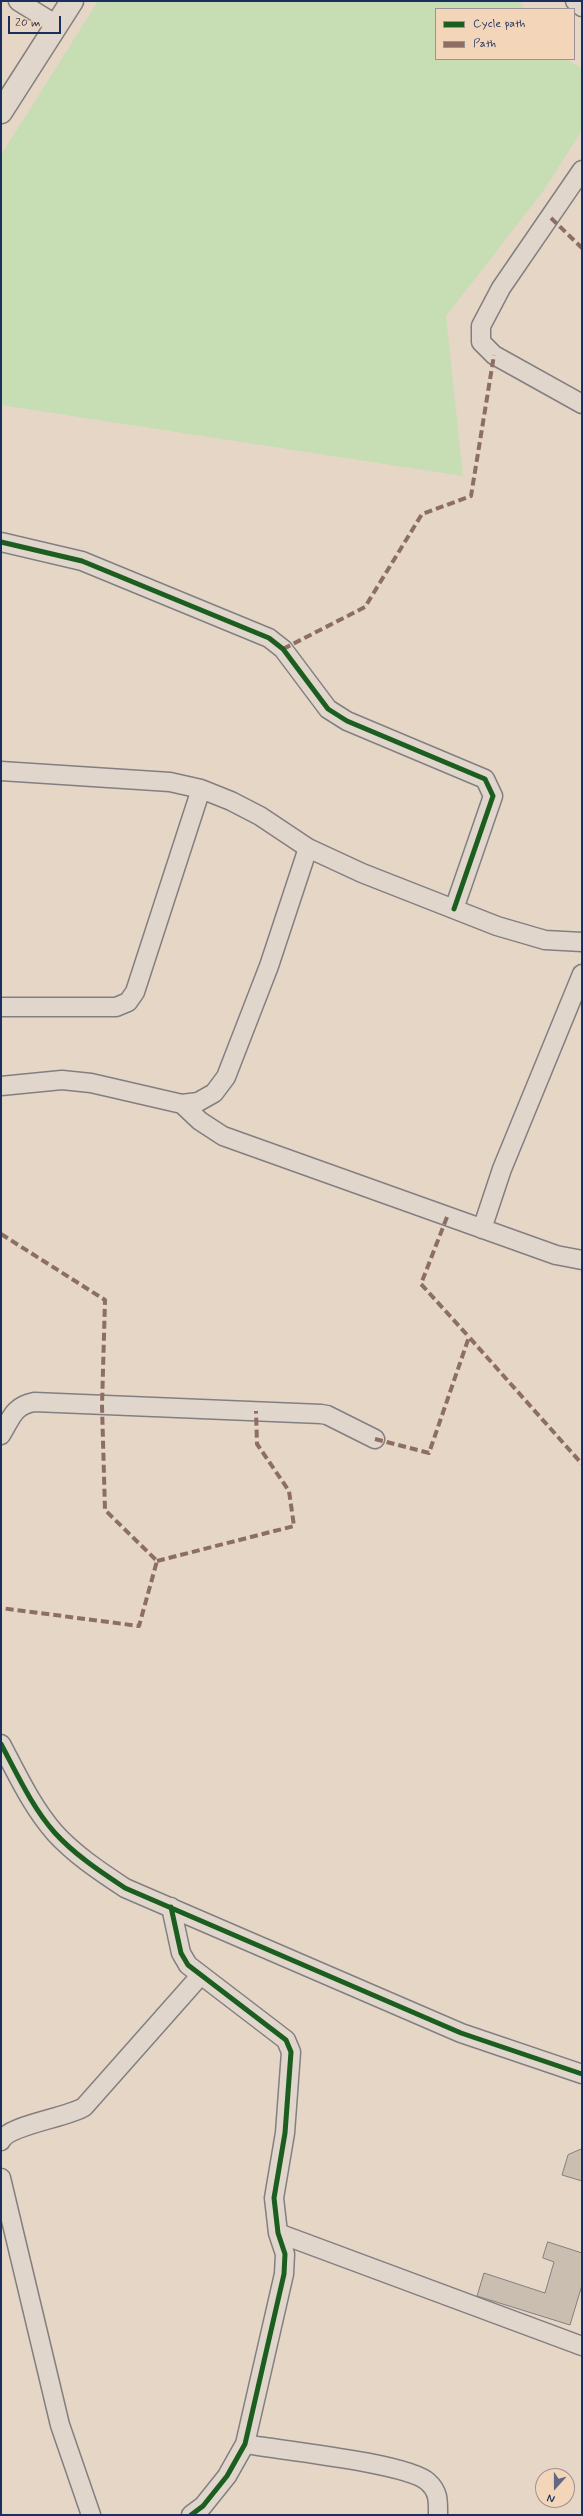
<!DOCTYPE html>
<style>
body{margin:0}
#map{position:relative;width:583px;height:2516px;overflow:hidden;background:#e6d6c6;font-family:Mynerve,sans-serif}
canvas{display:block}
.frame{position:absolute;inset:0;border:2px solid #1b2f5e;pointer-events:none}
.legend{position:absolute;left:435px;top:8px;width:140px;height:52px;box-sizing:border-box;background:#f3d6b9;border:1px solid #9d9395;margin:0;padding:5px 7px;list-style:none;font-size:12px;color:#1b2f5e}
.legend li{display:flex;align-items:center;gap:8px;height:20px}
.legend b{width:20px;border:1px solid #9d9395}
.north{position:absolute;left:535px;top:2468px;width:40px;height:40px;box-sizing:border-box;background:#f3d6b9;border:1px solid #9d9395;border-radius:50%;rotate:201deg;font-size:11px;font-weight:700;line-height:16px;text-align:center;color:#1b2f5e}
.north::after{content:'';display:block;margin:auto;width:14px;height:18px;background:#626982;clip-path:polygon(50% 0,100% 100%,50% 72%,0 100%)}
.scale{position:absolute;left:8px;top:16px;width:53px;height:18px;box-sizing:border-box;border:2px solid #1b2f5e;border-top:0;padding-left:5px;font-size:12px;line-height:14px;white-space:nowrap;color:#1b2f5e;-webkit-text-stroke:3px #f3d6b9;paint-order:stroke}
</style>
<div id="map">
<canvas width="583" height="2516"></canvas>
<div class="frame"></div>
<ul class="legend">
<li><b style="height:5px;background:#1b5e20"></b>Cycle path</li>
<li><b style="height:5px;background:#8d6e63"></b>Path</li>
</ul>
<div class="north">N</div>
<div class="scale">20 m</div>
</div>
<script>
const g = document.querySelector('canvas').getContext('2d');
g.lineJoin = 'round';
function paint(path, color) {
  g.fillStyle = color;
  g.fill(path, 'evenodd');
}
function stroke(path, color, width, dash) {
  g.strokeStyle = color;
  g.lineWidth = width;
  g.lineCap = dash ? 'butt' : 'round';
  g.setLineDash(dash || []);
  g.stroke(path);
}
const green = new Path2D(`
 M98,1H520L524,9H436V59H565L582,68V130L544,190L446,316L463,476L1,405V155Z`);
const building = new Path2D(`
 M582,2149V2181L562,2175L568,2155Z
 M548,2242L582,2253V2285L570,2325L477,2296L484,2273L545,2293L554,2262L543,2258Z`);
const street = new Path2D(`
 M18,1L55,24
 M575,1L582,7
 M582,170L501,288L481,326V342L494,355L582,404
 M1,542L82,561L269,638L283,649L328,709L347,721L485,779L493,796L454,909
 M1,771L170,782L201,789L231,801L260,816L308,848L362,873L497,926L545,940L582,942
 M1,1007H116L128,1002L135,992L201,789
 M1,1086L62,1080L91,1083L182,1104L198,1102L214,1093L226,1077L269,966L308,848
 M182,1104L200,1121L223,1136L556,1255L582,1260
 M482,1229L502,1169L582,974
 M1,1435C11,1419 13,1406 34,1402L321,1414L327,1415L375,1439
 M1,1744C17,1774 32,1807 55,1833C75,1855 101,1872 125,1888L461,2033L582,2074
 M171,1907L181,1953L188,1965L286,2040L291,2052L285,2133L274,2198L278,2233L285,2254L284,2274L245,2444L227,2476L203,2506L191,2515
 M1,2141C8,2125 66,2118 84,2107L200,1976
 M1,2178L60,2425L91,2515
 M278,2233L582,2346
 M245,2444C279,2450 408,2463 428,2482C439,2492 438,2501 438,2515`);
const secondary = new Path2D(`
 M1,112L72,1`);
const quiet = new Path2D(`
 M551,218L582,248
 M283,649L365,607L422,514L471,496L494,355
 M447,1217L421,1284L469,1337
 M1,1234L105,1300L102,1406L105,1510L157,1561L139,1626L1,1608
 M375,1439L429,1453L469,1337L582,1464
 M157,1561L294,1526L289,1491L257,1444L256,1411`);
const cycleway = new Path2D(`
 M1,542L82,561L269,638L283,649L328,709L347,721L485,779L493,796L454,909
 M1,1744C17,1774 32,1807 55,1833C75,1855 101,1872 125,1888L461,2033L582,2074
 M171,1907L181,1953L188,1965L286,2040L291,2052L285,2133L274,2198L278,2233L285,2254L284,2274L245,2444L227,2476L203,2506L191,2515`);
paint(green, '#c7ddb4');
paint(building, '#c9beb0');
stroke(building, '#827f81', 1);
stroke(street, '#827f81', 21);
stroke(secondary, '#827f81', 25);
stroke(street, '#e1d6cb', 18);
stroke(secondary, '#e1d6cb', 22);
stroke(quiet, '#8d6e63', 4, [8, 4]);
stroke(cycleway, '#1b5e20', 5);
</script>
